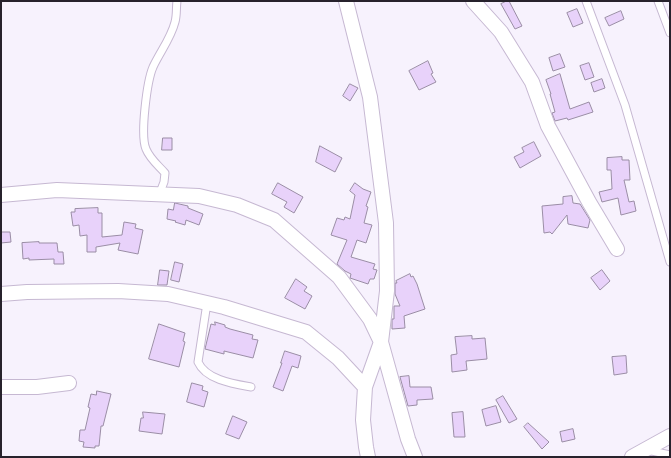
<!DOCTYPE html>
<style>
body{margin:0}
#map{position:relative;width:671px;height:458px;overflow:hidden;background:#f7f2fd;font-family:"Titillium Web",sans-serif}
canvas{display:block}
.frame{position:absolute;inset:0;border:2px solid #27222c;pointer-events:none}
</style>
<div id="map">
<canvas width="671" height="458"></canvas>
<div class="frame"></div>
</div>
<script>
const g = document.querySelector('canvas').getContext('2d');
g.lineJoin = 'round';
function paint(path, color) {
  g.fillStyle = color;
  g.fill(path, 'evenodd');
}
function stroke(path, color, width, dash) {
  g.strokeStyle = color;
  g.lineWidth = width;
  g.lineCap = dash ? 'butt' : 'round';
  g.setLineDash(dash || []);
  g.stroke(path);
}
const building = new Path2D(`
 M507,1H509L522,26L515,29L501,4Z
 M577,9L583,23L573,27L567,13Z
 M621,11L624,19L609,26L605,18Z
 M560,54L565,67L553,71L549,58Z
 M428,61L433,73L431,74L436,82L419,90L409,71Z
 M589,63L594,77L585,80L580,66Z
 M560,74L570,109L589,102L593,112L568,120L567,118L555,121L552,113L555,112L550,94H551L546,80Z
 M602,79L605,88L594,92L591,83Z
 M350,84L358,88L350,101L343,96Z
 M163,138H172V150H162Z
 M534,142L541,156L520,168L514,157L524,152L522,148Z
 M320,146L342,158L335,172L316,162Z
 M622,157V160H629L630,180H624L629,202L634,201L636,211L621,215L618,198L602,202L599,192L612,189L611,170H607V158Z
 M278,183L303,197L294,213L284,207L287,202L272,194Z
 M355,183L363,189L371,192L366,206L368,207L364,223L372,225L366,243L357,240L351,257L375,264L373,269L377,270L374,279H370L368,284L350,278L351,274L345,271L337,264L347,240L331,235L337,218L344,220L345,217L350,219L355,195L350,191Z
 M572,196L573,203L580,204L590,220L588,228L568,224L567,215L552,234L550,232L544,233L542,206L563,204V197Z
 M175,203L188,206V208L203,214L199,225L186,220L185,225L175,222L176,221L167,219L168,209L173,210Z
 M98,208V213H102V237L122,235L124,222L136,224L135,228L143,230L138,254L118,250L120,243L96,247V252H87V235L80,236L79,225L73,226L71,212H75V209Z
 M1,232H10L11,242L1,243Z
 M39,242V243H57L58,252H63L64,264H54V259L29,260V258L23,259L22,243Z
 M175,262L183,264L179,282L171,280Z
 M160,270L169,271L167,285H158Z
 M602,270L610,281L600,290L591,278Z
 M410,274L411,277L413,276L417,284L425,309L404,316L405,328L392,329V319H394V306H400L395,294V283H397L396,281Z
 M296,279L307,287L304,291L312,296L305,309L285,298Z
 M215,322L225,325V327L230,329L253,335L252,339L258,340L253,358L224,351V354L205,349L211,324L215,325Z
 M159,324L185,333L183,341L185,342L179,367L149,359Z
 M472,336V339L485,338L487,359L466,361L467,370L452,372L451,355L457,354L455,337Z
 M285,351L301,356L298,368L292,366L283,391L273,387L282,363H281Z
 M626,356L627,373L614,375L612,357Z
 M409,376L410,387H431L433,399L417,400V405L408,406L400,377Z
 M192,383L203,386L202,390L208,392L204,407L187,402Z
 M97,391L111,394L103,426H101L99,446H95V448L83,447L84,442L79,441L80,430H85L90,408L88,407L91,394L96,395Z
 M503,396L517,419L509,423L496,400Z
 M496,406L501,422L486,426L482,410Z
 M143,412L165,414L162,434L139,431L141,418H143Z
 M463,412L465,437H454L452,413Z
 M233,416L247,422L239,439L226,434Z
 M528,423L549,442L542,449L524,427Z
 M573,429L575,439L562,442L560,432Z`);
const lane = new Path2D(`
 M586,1L625,105L670,262
 M658,1L670,33
 M159,195L164,182L165,173C158,165 150,159 146,149C140,135 147,81 153,67C160,52 171,38 175,22C177,15 176,8 177,1
 M207,303L198,362C206,380 234,384 251,387
 M647,450L670,455`);
const street = new Path2D(`
 M346,1L370,97L386,223L387,291L381,342L365,387L363,420L366,447L368,457
 M473,1L501,32L532,82L548,126L589,202L617,249
 M1,195L57,190L199,196L237,205L274,220L339,277L370,319L381,342L408,439L415,457
 M1,294L27,292L118,291L168,294L224,307L306,332L338,358L365,387
 M1,387H37L69,383
 M632,457L670,436`);
paint(building, '#e8d2fa');
stroke(building, '#9a8da5', 1);
stroke(lane, '#c6b8d2', 9);
stroke(street, '#c6b8d2', 16);
stroke(lane, '#fff', 7);
stroke(street, '#fff', 14);
</script>
